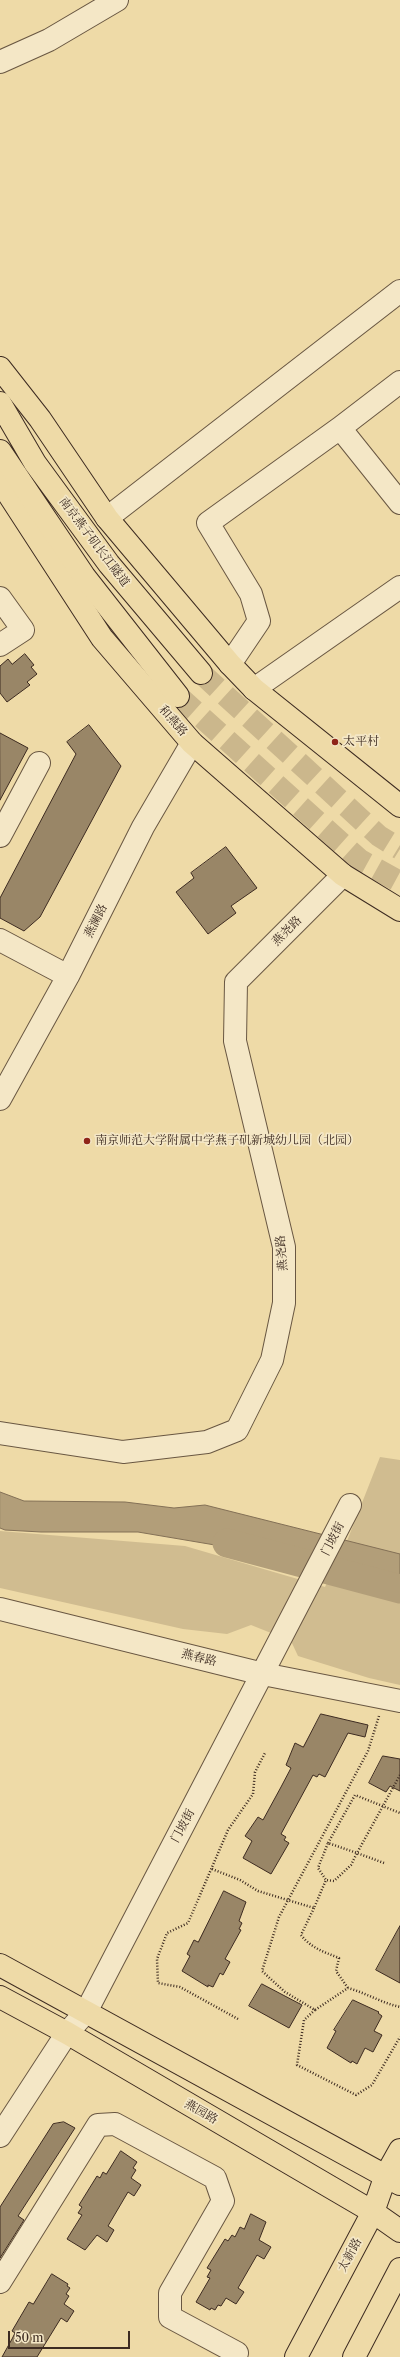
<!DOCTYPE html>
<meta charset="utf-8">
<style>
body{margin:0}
#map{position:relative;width:400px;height:2357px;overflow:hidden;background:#eedaa7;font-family:"Libre Caslon Text",serif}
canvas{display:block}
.scale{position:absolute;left:8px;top:2331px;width:122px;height:18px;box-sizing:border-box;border:2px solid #3d2b21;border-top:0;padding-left:5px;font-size:12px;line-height:14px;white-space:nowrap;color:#3d2b21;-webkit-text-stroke:3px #f4e7c6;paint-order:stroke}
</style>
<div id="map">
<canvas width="400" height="2357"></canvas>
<div class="scale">50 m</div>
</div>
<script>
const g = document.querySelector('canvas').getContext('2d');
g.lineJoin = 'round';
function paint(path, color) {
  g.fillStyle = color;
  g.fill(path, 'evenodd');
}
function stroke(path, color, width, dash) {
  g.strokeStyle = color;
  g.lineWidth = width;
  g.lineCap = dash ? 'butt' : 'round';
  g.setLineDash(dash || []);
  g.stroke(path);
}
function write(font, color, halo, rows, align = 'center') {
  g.font = font + ' "Libre Caslon Text","Noto Serif SC",serif';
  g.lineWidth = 3.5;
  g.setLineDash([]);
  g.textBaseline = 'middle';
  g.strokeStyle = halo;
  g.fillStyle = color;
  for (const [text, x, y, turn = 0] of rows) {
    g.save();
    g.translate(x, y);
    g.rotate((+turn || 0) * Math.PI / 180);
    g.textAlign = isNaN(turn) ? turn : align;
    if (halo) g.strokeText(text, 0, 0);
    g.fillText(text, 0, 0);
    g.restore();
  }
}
const green = new Path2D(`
 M380,1457L400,1460V1685L369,1678L298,1656L291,1641L251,1625L227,1634L183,1629L0,1588V1531L185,1546L325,1587L347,1541Z`);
const water = new Path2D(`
 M0,1492L24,1501L125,1502L174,1508L205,1505L400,1554V1587L274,1555L138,1532H41L5,1530L0,1528Z`);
const river = new Path2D(`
 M227,1543L400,1589`);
const building = new Path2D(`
 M25,654L34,665L31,667L37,674L27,682L30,685L7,702L0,693V666L8,659L12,664Z
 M89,725L121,766L40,917L24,931L0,918V898L76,754L67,742Z
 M0,733L28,748L0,800Z
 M226,847L257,888L231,906L236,913L208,934L176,892L194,878L191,873Z
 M321,1714L368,1725L365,1737L348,1733L325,1777L319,1774L317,1777L313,1775L281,1834L286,1837L284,1840L289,1843L271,1874L243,1858L252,1841L245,1836L258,1817L263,1820L281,1787L291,1768L286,1765L295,1743L303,1747Z
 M383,1756L400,1759V1791L390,1786L386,1792L369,1783Z
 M224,1891L246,1902L239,1921L242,1923L239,1929L241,1930L225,1959L230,1962L223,1975L220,1973L213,1987L208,1985V1987L182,1971L190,1956L187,1954L194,1940L198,1942Z
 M400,1926V1983L376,1970Z
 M262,1984L302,2005L289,2028L249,2006Z
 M353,2000L379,2012L378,2013L382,2016L374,2031L382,2035L373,2052L365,2048L357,2064L352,2061L351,2063L327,2048L336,2031L334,2030Z
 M64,2122L75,2128L18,2216L24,2220L0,2258V2207L53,2124Z
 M121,2151L137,2162L133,2168L136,2170L131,2178L141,2185L134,2196L128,2192L108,2226L114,2230L107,2242L97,2235L85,2250L67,2239L82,2215L78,2213L82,2207L79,2205L97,2176L100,2178L103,2172L106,2174Z
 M251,2214L266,2222L259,2240L271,2247L264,2259L257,2255L238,2288L244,2292L236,2304L226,2298L221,2306L218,2305L215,2310L211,2308L210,2310L196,2302L210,2278L207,2277L211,2270L207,2268L225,2239L228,2241L232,2235L235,2237L240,2227L244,2229Z
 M52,2274L68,2284L67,2286L70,2288L66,2294L69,2296L64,2304L74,2311L67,2322L61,2318L37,2357H2L12,2339L15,2333L12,2331L29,2302L33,2304Z`);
const highwayTunnel = new Path2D(`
 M201,673L379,836L400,849
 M178,696L360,860L400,882`);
const path = new Path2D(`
 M379,1716L368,1751L279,1917L262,1971L285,1992L315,2010L348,1988C366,1993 382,2003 400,2007
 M328,1843L355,1795L400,1813
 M384,1863L357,1853L400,1775
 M212,1869L240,1880L258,1891L314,1908L326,1880L318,1868L328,1843L357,1853L351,1865L334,1881L326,1880
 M314,1908L301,1935C311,1948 324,1952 339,1958L336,1971L348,1988
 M315,2010L304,2020L297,2065L356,2095L372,2085L400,2037
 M238,2019L180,1987L158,1983L157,1959L167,1933L188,1923L228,1830L253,1794L255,1772L265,1753`);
const minor = new Path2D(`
 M0,62L49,40L117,0
 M400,382L340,428L400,503
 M107,518L400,291
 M0,598L23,630L0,645
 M230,664L259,621L251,594L208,523L340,428
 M254,689L400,587
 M0,836L39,763
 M0,940L68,976
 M0,1099L68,976L143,827L192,743
 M0,1433L123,1452L207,1442L237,1430L272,1360L284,1303V1247L235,1041L236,982L343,875
 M0,1609L263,1674L400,1701
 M0,2136L67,2033L86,2012L350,1505
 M0,2282L98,2125L115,2124L215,2178L223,2201L170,2293V2317L237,2353L235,2357`);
const major = new Path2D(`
 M0,368L40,419L107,518L230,664L254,689L400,806
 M0,481L102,638L192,743L343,875L400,910
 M0,1965L400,2184
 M0,1997L67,2033L373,2212L400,2231
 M296,2357L373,2212L386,2175L400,2150
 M354,2357L400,2269`);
const highway = new Path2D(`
 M0,403L35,463L109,564L201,673
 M0,451L84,576L178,696`);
const markers = [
 [335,742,4,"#8f2418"],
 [87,1141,4,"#8f2418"]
];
const streetNames = [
 ["南京燕子矶长江隧道",94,542,53],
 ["和燕路",173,721,49],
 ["燕澜路",96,921,-63],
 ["燕尧路",287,931,-45],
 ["燕尧路",282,1253,-95],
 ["门坡街",333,1539,-63],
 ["燕春路",199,1658,14],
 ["门坡街",183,1826,-62],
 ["燕园路",201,2112,30],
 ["太新路",350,2255,-62]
];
const poiNames = [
 ["太平村",343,742],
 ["南京师范大学附属中学燕子矶新城幼儿园（北园）",95,1141]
];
paint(green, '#d0bc90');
paint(water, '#b29e79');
stroke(water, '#837056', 1);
stroke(river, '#b29e79', 29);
paint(building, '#998667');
stroke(building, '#3d2b21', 1);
stroke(highwayTunnel, '#cbb78c', 22, [22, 11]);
stroke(minor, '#695742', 24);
stroke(major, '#3d2b21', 24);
stroke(highway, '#3d2b21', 24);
stroke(path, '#3d2b21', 2.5, [1, 2]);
stroke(minor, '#f4e7c6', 22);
stroke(major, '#eedaa7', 22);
stroke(highway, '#eedaa7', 22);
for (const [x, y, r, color] of markers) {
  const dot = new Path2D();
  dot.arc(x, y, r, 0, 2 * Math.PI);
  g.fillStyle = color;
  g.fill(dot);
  stroke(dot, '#f4e7c6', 1.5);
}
write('12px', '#3d2b21', '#f4e7c6', streetNames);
write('12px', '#3d2b21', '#f4e7c6', poiNames, 'left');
</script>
